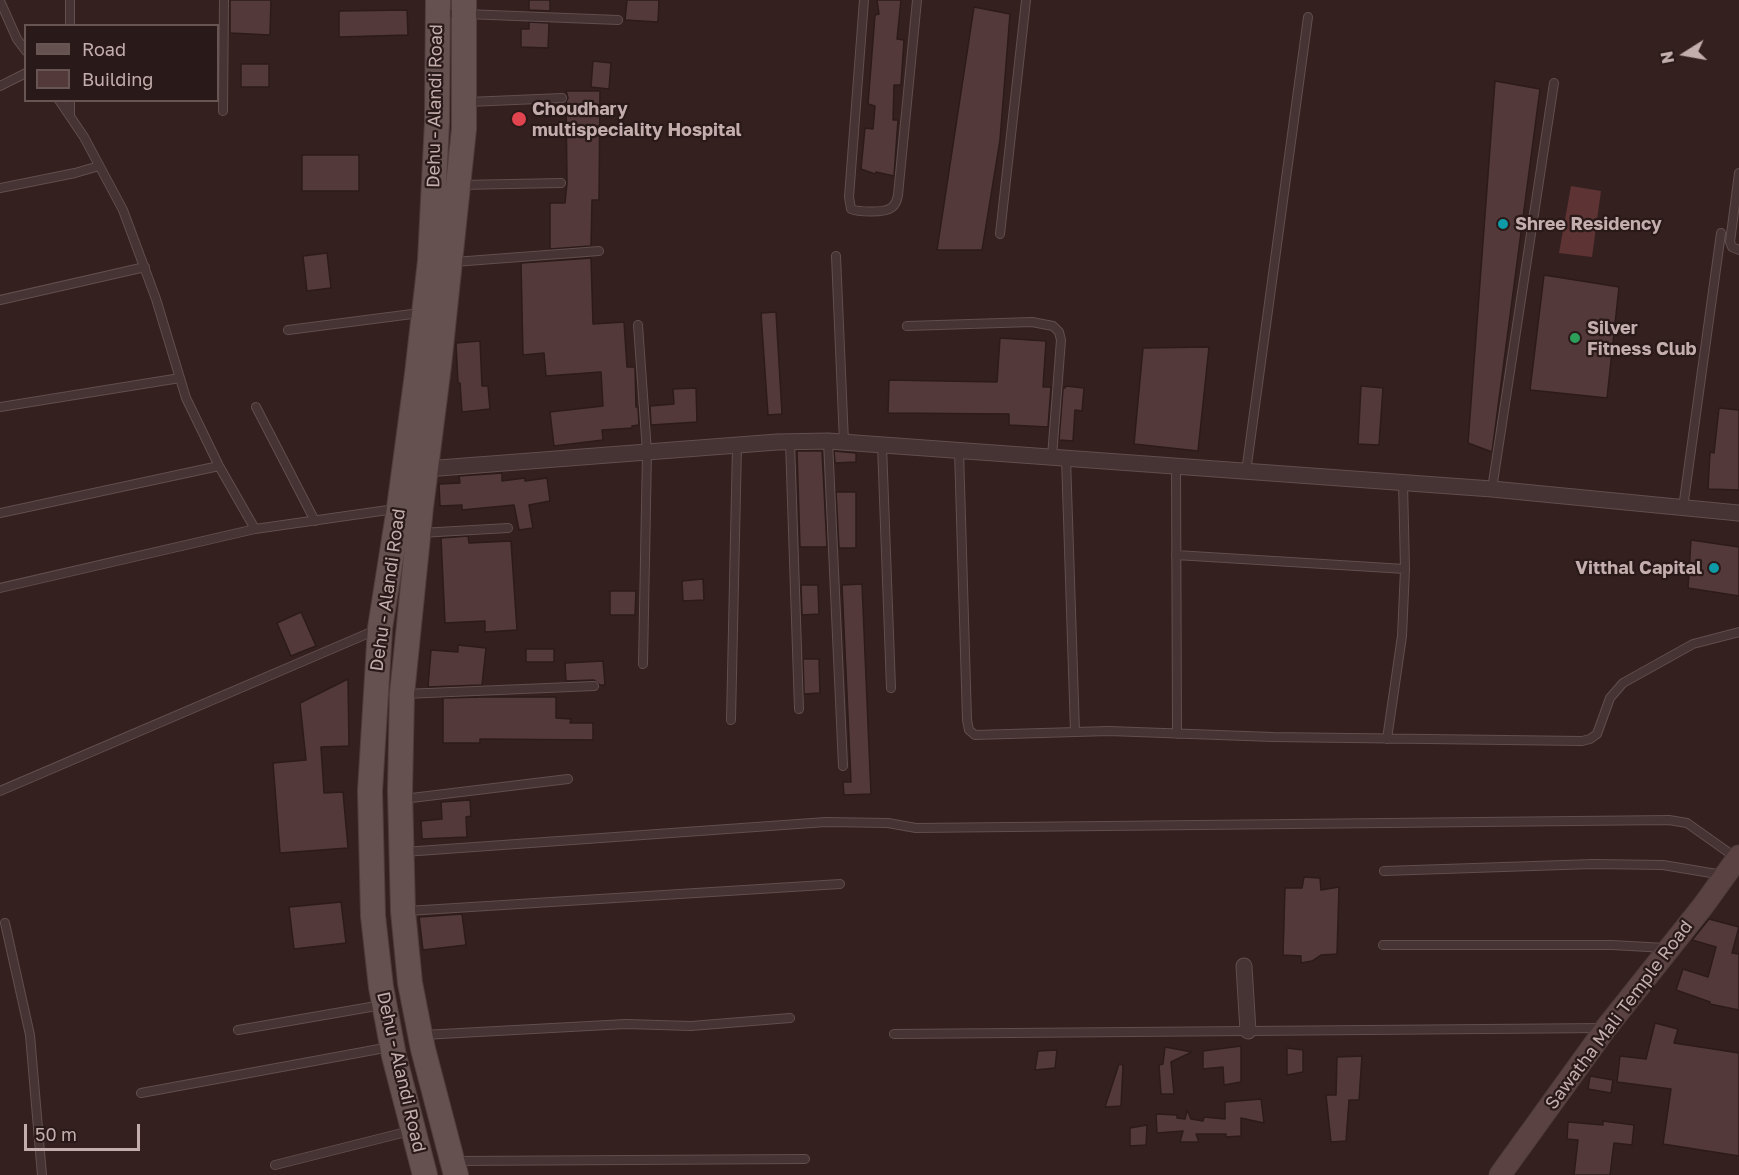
<!DOCTYPE html>
<style>
body{margin:0}
#map{position:relative;width:1739px;height:1175px;overflow:hidden;background:#352020;font-family:"Golos Text",sans-serif}
canvas{display:block}
.legend{position:absolute;left:24px;top:24px;width:195px;height:78px;box-sizing:border-box;background:#2a1919;border:2px solid #675554;margin:0;padding:8px 10px;list-style:none;font-size:18px;color:#c3aead}
.legend li{display:flex;align-items:center;gap:12px;height:30px}
.legend b{width:30px;border:2px solid #675554}
.north{position:absolute;left:1655px;top:24px;width:60px;height:60px;-webkit-text-stroke:4px #2a1919;paint-order:stroke;rotate:259deg;font-size:16px;font-weight:700;line-height:24px;text-align:center;color:#c3aead}
.north::after{content:'';display:block;margin:auto;width:21px;height:27px;background:#c3aead;clip-path:polygon(50% 0,100% 100%,50% 72%,0 100%)}
.scale{position:absolute;left:24px;top:1124px;width:116px;height:27px;box-sizing:border-box;border:3px solid #c3aead;border-top:0;padding-left:8px;font-size:18px;line-height:21px;white-space:nowrap;color:#c3aead;-webkit-text-stroke:4px #2a1919;paint-order:stroke}
</style>
<div id="map">
<canvas width="1739" height="1175"></canvas>
<ul class="legend">
<li><b style="height:8px;background:#665151"></b>Road</li>
<li><b style="height:16px;background:#533939"></b>Building</li>
</ul>
<div class="north">N</div>
<div class="scale">50 m</div>
</div>
<script>
const g = document.querySelector('canvas').getContext('2d');
g.lineJoin = 'round';
function paint(path, color) {
  g.fillStyle = color;
  g.fill(path, 'evenodd');
}
function stroke(path, color, width, dash) {
  g.strokeStyle = color;
  g.lineWidth = width;
  g.lineCap = dash ? 'butt' : 'round';
  g.setLineDash(dash || []);
  g.stroke(path);
}
function write(font, color, halo, rows, align = 'center') {
  g.font = font + ' "Golos Text",sans-serif';
  g.lineWidth = 4.5;
  g.setLineDash([]);
  g.textBaseline = 'middle';
  g.strokeStyle = halo;
  g.fillStyle = color;
  for (const [text, x, y, turn = 0] of rows) {
    g.save();
    g.translate(x, y);
    g.rotate((+turn || 0) * Math.PI / 180);
    g.textAlign = isNaN(turn) ? turn : align;
    if (halo) g.strokeText(text, 0, 0);
    g.fillText(text, 0, 0);
    g.restore();
  }
}
const water = new Path2D(`
 M1571,186L1601,191L1592,257L1559,253Z`);
const building = new Path2D(`
 M230,0H271L270,35L230,33Z
 M529,0H550V11L529,10Z
 M627,0H659L658,22L625,20Z
 M877,0H901L897,39L904,40L901,85H894L893,120H898L894,176L876,172L875,174L861,169L865,128L873,129L875,106L868,104L875,15L879,14Z
 M974,7L1010,14L1000,140L982,250H937Z
 M407,10L408,35L339,37V11Z
 M529,22L549,23L548,48L521,47V29H529Z
 M593,61L611,63L609,89L591,87Z
 M241,64H269V87H241Z
 M1495,81L1540,89L1492,452L1468,443Z
 M566,91H600L599,200H592L591,246L550,249V203H565L567,183L566,102L568,98Z
 M302,155H359V191H302Z
 M327,253L331,288L307,291L303,256Z
 M591,258L593,324L624,322L627,367H635L636,407H638L639,425L632,426V428L602,430L603,440L554,446L550,412L603,406L601,372L546,376L544,353L523,355L521,263Z
 M1544,275L1619,287L1607,398L1530,390Z
 M776,312L782,414L768,415L761,313Z
 M1000,338L1046,341L1043,387H1051L1048,427L1009,425V414L888,413L889,380L997,382Z
 M480,341L482,386H488L490,409L462,412L460,383H458L456,343Z
 M1209,347L1198,451L1134,444L1143,348Z
 M1066,386L1084,388L1082,411L1075,410L1073,441L1059,440L1063,388H1065Z
 M1361,386L1383,388L1379,445L1358,444Z
 M696,388L697,422L651,425L650,406L674,404L673,389Z
 M1719,408L1739,410V490L1708,489L1710,452L1714,453Z
 M797,451H822L827,547H800Z
 M834,451L856,453V462L835,463Z
 M502,473V481L525,478V481L547,478L550,501L529,505L533,528L519,530L514,505L462,510V505L440,506L439,484L460,483L459,476Z
 M836,492H856V548H839Z
 M468,536L469,543L511,541L517,630L485,632V621L445,623L441,538Z
 M1691,540L1739,547V596L1688,588Z
 M703,579L704,600L683,601L682,581Z
 M862,584L871,794L844,795L843,782H851L842,585Z
 M801,585H818L819,614L802,615Z
 M610,591H636L635,615H610Z
 M301,612L316,646L291,656L277,623Z
 M458,645L486,648L482,685L428,687L431,650L458,652Z
 M526,649H554V662H526Z
 M803,659H819L820,693L804,694Z
 M603,661L605,685H600L594,680L566,681L565,663Z
 M348,679L349,746L321,747L324,793L343,792L348,848L280,853L273,763L306,760L300,703Z
 M481,697H556V718L571,719L570,723H593V740L480,739V743H443V698Z
 M470,800L471,816L466,817L467,837L422,839L421,821L442,819L441,802Z
 M1304,877L1320,878L1321,890L1339,887L1337,954L1321,955L1312,961L1301,963V956L1283,955L1285,888H1302Z
 M341,902L346,943L294,949L289,907Z
 M462,914L466,945L423,950L419,917Z
 M1709,919L1739,927L1732,953L1739,954V1010L1710,1004V1002L1676,990L1683,969L1708,977L1716,947L1692,940Z
 M1655,1023L1678,1029L1674,1043L1739,1053V1156L1663,1144L1671,1089L1617,1082L1620,1056L1646,1059Z
 M1241,1046V1082L1224,1085L1223,1067L1203,1069V1051Z
 M1165,1047L1192,1052L1171,1062L1174,1094H1161L1159,1065L1163,1064Z
 M1287,1048L1303,1050V1072L1287,1075Z
 M1057,1050L1055,1068L1035,1070L1038,1051Z
 M1362,1056L1359,1100H1349L1346,1141L1331,1142L1326,1095H1336L1337,1057Z
 M1119,1064L1123,1065L1121,1106L1105,1107Z
 M1590,1076L1613,1080L1611,1093L1588,1089Z
 M1261,1099L1264,1123L1241,1118V1136L1226,1137V1134H1196L1199,1142H1180L1183,1131L1157,1133L1156,1114L1177,1115V1118L1185,1119L1187,1110L1191,1119L1203,1121L1204,1117L1225,1119V1102Z
 M1603,1121L1634,1125L1632,1145L1614,1143L1610,1175H1574L1578,1140L1567,1139L1568,1122L1603,1125Z
 M1147,1125L1146,1145L1130,1146V1128Z`);
const lane = new Path2D(`
 M864,0L849,197L851,209C858,212 884,213 891,208C896,205 897,200 898,195L917,0
 M0,1L17,39L26,51
 M440,13L618,20
 M70,26V0
 M0,86L26,73
 M59,100L84,137L123,210L156,299L186,398L219,466L255,529
 M468,102L562,98
 M223,111L224,0
 M70,115V100
 M1739,173L1730,242L1732,247L1739,250
 M460,185L561,183
 M0,188L75,173L99,166
 M1000,234L1026,0
 M836,256L844,442
 M454,262L599,251
 M0,300L145,267
 M638,325L647,452L643,664
 M907,326L1032,322L1053,326L1059,332L1061,340L1052,457
 M288,330L420,313
 M0,407L180,378
 M256,407L315,521
 M828,441L843,766
 M790,442L799,709
 M882,445L891,688
 M959,451L967,720L969,730L975,735L1109,731L1273,737L1582,741L1590,739L1597,734L1610,698L1623,683L1693,644L1739,632
 M1066,458L1075,732
 M1176,467L1177,734
 M1246,472L1308,17
 M1492,489L1554,83
 M1683,508L1721,233
 M0,513L219,466
 M420,533L508,528
 M1176,555L1405,569
 M0,588L255,529L395,509
 M404,694L594,686
 M731,720L737,445
 M1387,739L1402,636L1405,569L1403,483
 M0,791L376,630
 M403,799L568,779
 M404,852L826,822L888,823L916,828L1669,820L1687,823L1735,857
 M1384,871L1593,864L1663,865L1723,875
 M407,911L840,884
 M5,923L30,1035L42,1175
 M1383,945H1612L1666,948
 M238,1030L382,1005
 M894,1034L1603,1028
 M423,1035L626,1024L691,1026L790,1018
 M141,1093L390,1047
 M456,1161L805,1159
 M275,1165L410,1131`);
const street = new Path2D(`
 M426,469L777,442L828,441L1492,489L1739,513
 M1244,966L1248,1031`);
const secondary = new Path2D(`
 M1500,1175L1606,1028L1703,906L1739,856`);
const primary = new Path2D(`
 M425,1175L394,1056L381,987L373,916L370,791L380,628L399,508L417,374L430,261L437,122L438,0
 M456,1175L423,1049L410,983L403,911L400,791L402,694L421,507L439,365L464,129V0`);
const markers = [
 [519,119,8,"#e0444e"],
 [1503,224,6,"#0f9aa8"],
 [1575,338,6,"#2e9e5b"],
 [1714,568,6,"#0f9aa8"]
];
const streetNames = [
 ["Dehu - Alandi Road",435,106,-89],
 ["Dehu - Alandi Road",388,590,-82],
 ["Sawatha Mali Temple Road",1619,1015,-53],
 ["Dehu - Alandi Road",401,1072,77]
];
const poiNames = [
 ["Choudhary",532,109],
 ["multispeciality Hospital",532,130],
 ["Shree Residency",1515,224],
 ["Silver",1587,328],
 ["Fitness Club",1587,349],
 ["Vitthal Capital",1702,568,"right"]
];
paint(water, '#5d3333');
paint(building, '#533939');
stroke(building, '#2c1b1a', 1.5);
stroke(lane, '#614e4d', 10);
stroke(street, '#614e4d', 17);
stroke(secondary, '#4f3d3c', 23);
stroke(primary, '#4f3d3c', 26);
stroke(lane, '#463333', 8);
stroke(street, '#463333', 15);
stroke(secondary, '#594241', 21);
stroke(primary, '#665151', 24);
for (const [x, y, r, color] of markers) {
  const dot = new Path2D();
  dot.arc(x, y, r, 0, 2 * Math.PI);
  g.fillStyle = color;
  g.fill(dot);
  stroke(dot, '#2a1919', 2);
}
write('18px', '#c3aead', '#2a1919', streetNames);
write('bold 18px', '#c3aead', '#2a1919', poiNames, 'left');
</script>
